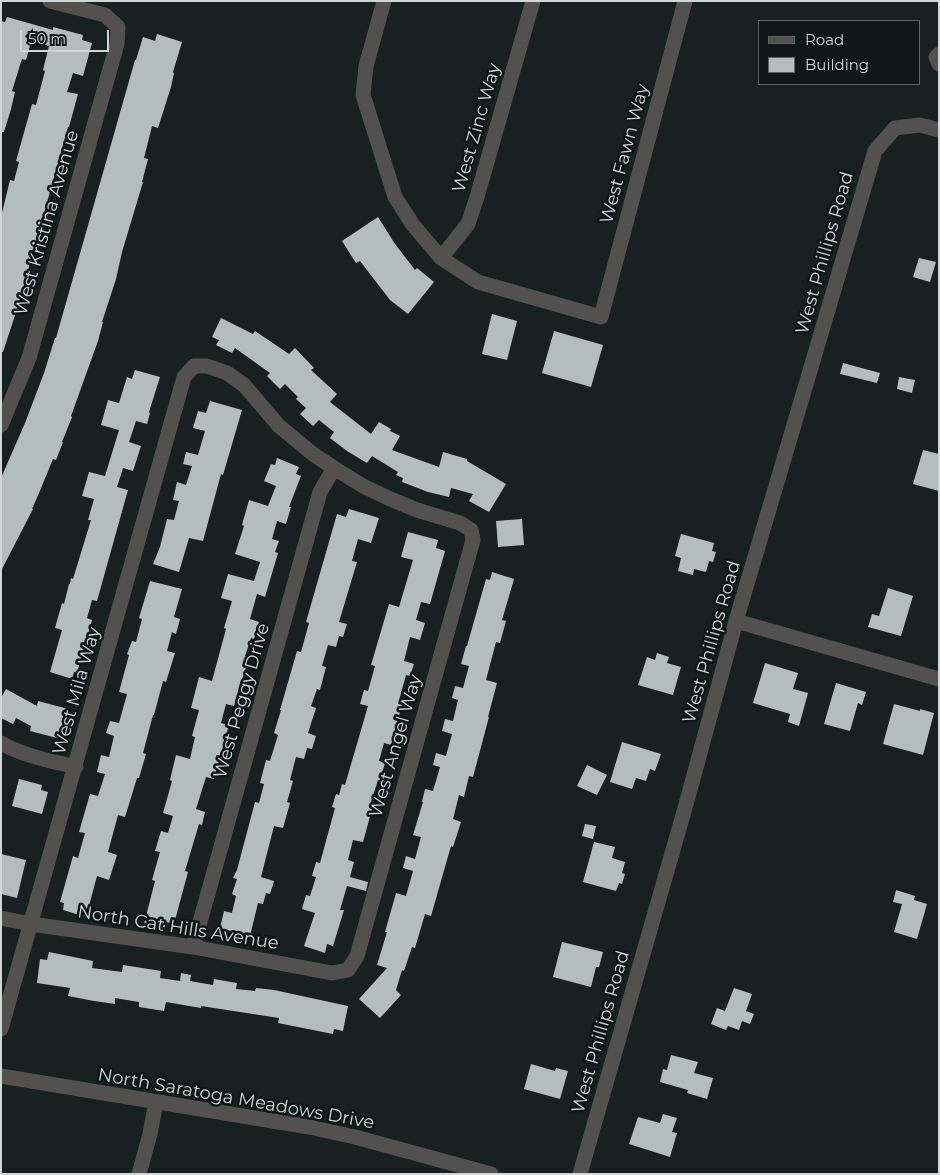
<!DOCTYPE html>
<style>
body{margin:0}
#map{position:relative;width:940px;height:1175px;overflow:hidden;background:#192020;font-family:Montserrat,sans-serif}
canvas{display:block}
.frame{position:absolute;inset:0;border:2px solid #d1d6d6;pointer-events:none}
.legend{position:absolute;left:758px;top:20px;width:162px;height:65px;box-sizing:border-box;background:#101717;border:1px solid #5d6363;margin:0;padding:6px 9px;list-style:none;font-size:15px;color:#d1d6d6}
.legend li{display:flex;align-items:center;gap:10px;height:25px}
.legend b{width:25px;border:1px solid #5d6363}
.scale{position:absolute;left:20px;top:30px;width:89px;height:22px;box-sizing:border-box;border:2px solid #d1d6d6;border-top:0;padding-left:6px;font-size:15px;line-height:18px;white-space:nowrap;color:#d1d6d6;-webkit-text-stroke:4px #101717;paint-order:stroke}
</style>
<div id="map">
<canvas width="940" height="1175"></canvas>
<div class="frame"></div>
<ul class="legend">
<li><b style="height:6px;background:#53514f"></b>Road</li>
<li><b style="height:14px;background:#b4bdbd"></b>Building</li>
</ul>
<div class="scale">50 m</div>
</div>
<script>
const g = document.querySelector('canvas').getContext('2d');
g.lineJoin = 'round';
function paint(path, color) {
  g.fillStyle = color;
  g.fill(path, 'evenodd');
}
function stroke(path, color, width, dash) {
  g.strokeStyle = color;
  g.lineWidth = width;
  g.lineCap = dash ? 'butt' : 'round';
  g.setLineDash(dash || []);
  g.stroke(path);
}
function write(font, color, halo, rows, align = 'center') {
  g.font = font + ' Montserrat,sans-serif';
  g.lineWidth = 5;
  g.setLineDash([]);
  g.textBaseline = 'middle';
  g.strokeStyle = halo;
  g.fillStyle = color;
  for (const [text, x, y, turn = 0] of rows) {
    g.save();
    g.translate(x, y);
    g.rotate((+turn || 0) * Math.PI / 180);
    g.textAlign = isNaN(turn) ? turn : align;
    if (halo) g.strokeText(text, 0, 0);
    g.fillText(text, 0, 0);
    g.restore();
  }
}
const building = new Path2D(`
 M7,17L53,30V27L83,35L82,40L92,43L83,76L73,73L67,92L78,94L69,127H68L19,303L3,352H1V217L10,180L14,181L19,162L16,161L32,104L36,105L45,71L43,70L49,46L32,41L31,42L26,60L22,59L20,65L12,91L15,92L11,109L4,132H1V21L5,22Z
 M157,34L182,42L173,72L174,73L171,87L158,128L152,126L144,158L148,159L142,182H143L122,252L116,279L102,322H103L98,341L71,416L72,417L62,442H63L56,460L53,459L39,493L32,509H33L1,571V478L25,423L44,373L55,338H56L135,60H136L143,37L155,41Z
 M378,217L395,244L415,270L417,268L434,282L408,314L390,300L360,261L356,263L342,241Z
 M919,258L936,262L930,282L913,277Z
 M492,314L517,321L507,360L482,354Z
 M221,318L253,334L255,331L289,354L295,348L314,368L311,370L337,394L330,402L371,434L379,422L391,429L390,431L400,436L392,450L439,467L443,452L467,459V461L506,484L489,512L469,501L473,494L451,488L449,497L428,492L402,482L403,478L396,475L398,472L372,456L367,463L347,451L330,438L334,432L319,420L313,426L300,414L306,408L296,399L298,397L285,384L280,389L267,376L270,373L235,348L232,353L216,345L219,340L212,337Z
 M554,331L603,345L591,387L542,373Z
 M843,363L880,373L877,383L840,374Z
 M135,370L160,377L149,412L150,413L147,424L136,421L129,442L141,446L133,471L123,468L117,487L128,490L97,601L92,600L87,618L92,620L77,673L74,672L72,679L50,672L62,630L55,628L62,603L64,604L69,584H70L71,578L73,579L91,520H88L94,499L82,496L89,472L105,476L119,430L101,425L108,400L119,403L127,377L132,379Z
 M899,377L915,380L912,393L897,389Z
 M210,401L242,410L223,475L221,474L203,541L189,538L179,572L153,564L160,547L167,519L174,520L179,501L173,500L177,482L186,485L192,466L183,464L186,452L198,455L205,431L193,428L198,411L206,413Z
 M923,450L939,454V491L913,484Z
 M277,458L299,467L296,474L301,476L289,507H291L286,524L277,521L272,539L279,541L275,552L278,553L265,597L257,594L250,619L259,622L254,639L251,638L245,656L249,657L242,680H241L234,706L226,704L221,723L229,725L214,779L206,777L196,809L205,812L202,825L199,824L185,871L188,872L174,924L166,922L164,929L144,924L155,881L152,880L160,852L155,851L161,831L168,833L173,816L163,813L172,781L170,780L176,755L190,759L195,737L192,736L199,710L191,708L199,677L212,681L226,629L224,628L232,601L221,598L228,574L254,581L260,562L235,554L244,526L242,525L249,500L268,506L276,486L264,481L271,464L275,465Z
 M349,509L379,518L371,543L358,539L352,561L357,562L339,622L347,624L343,637L339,636L336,647L328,645L322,666L326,667L320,690L317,689L311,706L316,708L308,733L316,736L312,749L307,748L304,759L296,757L290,780L293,781L287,802L290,803L283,828L274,826L261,877L274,881L270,894L266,893L263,904L258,903L250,936L220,928L224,911L232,913L236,896L232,894L237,879L233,878L237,870L255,802L259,803L264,784L260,783L266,760L270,761L278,735L274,733L281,710H280L297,651L301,652L309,623L306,622L337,514L346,517Z
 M522,519L524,545L498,547L496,521Z
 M408,532L438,540L436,548L445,551L430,604L421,602L416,620L425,623L420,640L410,637L404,661L414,664L410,676L406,675L398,704L402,705L391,745L384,743L379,761L385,763L380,780H378L369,808L372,809L363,842L353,840L348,860L354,862L350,877L368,882L366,891L347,886L340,910H344L333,946L327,944L325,953L304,946L315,913L302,909L306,895L310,896L316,877L312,876L316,862L320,863L335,808L332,807L336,794L339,795L342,784L345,785L368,706L360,704L364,690L368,691L375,666L371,665L389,604L399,607L413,560L401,557Z
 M681,534L714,543L712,551L716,552L713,562L709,561L706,572L694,569L693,575L678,571L681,558L675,556Z
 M492,572L514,579L502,620L506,621L500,643L496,642L486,680L497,683L488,717H489L473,777L469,776L464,797L459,795L453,819L461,822L453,847L451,846L431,916L425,914L415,948L412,947L404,971L402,970L396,990L401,995L380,1018L359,999L387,968L377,965L387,932H385L396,893L406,896L413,871L403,868L406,856L415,859L421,837L413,835L423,802H422L425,789L433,791L440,767L433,765L436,753L446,756L452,734L442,731L445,719L453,721L458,700L452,698L455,686L463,688L469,666L461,664L466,646H467L486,579L490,580Z
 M150,581L182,589L174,617L180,619L176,634L172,632L167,651L175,653L166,682L163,681L154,715H153L143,753L146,754L139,778H137L125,817L118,815L108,852L117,855L109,880L97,876L86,917L63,910L64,903L60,902L73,856L78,858L85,833L79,832L90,794L98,796L105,774L97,772L101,755L109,757L114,736L106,733L110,721L119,723L127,694L119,692L129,655L127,654L132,641L136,642L142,619L139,618Z
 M888,588L913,596L901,636L868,627L872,614L879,616Z
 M657,653L669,657L667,663L681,667L673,695L638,685L647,657L655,660Z
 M765,663L798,673L793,689L808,693L799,726L788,722L790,714L753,703Z
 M836,683L866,692L862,705L858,703L850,731L824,724Z
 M6,689L37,706L38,701L68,709L61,739L30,731L31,726L16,718L13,724L1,718V698Z
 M894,704L920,711V709L934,713L923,755L883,744Z
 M622,742L661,754L655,771L650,769L646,781L636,778L632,789L610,782Z
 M587,765L607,775L597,795L577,786Z
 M19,779L42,785L41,790L48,792L42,814L12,806Z
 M585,824L596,826L593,839L582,836Z
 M594,842L615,847L612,858L625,862L622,873L625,874L622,884L619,883L616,891L583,882Z
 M1,854L26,860L17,898L1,894Z
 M896,890L915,896L914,900L927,904L917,939L894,932L902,904L893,902Z
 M562,942L603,952L599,967H596L591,987L553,977Z
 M49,952L93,961L92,968L122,972L123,965L136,967L161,971L160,978L180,981L181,973L191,975L190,981L213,985L214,979L237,983L236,989L255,991L256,988L274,990L348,1006L343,1031L334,1029L333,1034L278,1023L279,1018L201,1006V1008L166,1002L164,1011L139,1007V1002L115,998V1004L94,1001L68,996L70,988L37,983L40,959L47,960Z
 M734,988L752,994L746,1011L754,1014L750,1024L742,1021L739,1030L728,1026L726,1030L711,1024L717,1008L725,1011Z
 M671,1055L698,1062L694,1073L713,1078L707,1099L687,1093L688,1090L660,1082L663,1069L667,1070Z
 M531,1064L555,1071L556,1068L568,1071L560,1099L524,1089Z
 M663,1114L677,1118L672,1132L677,1133L670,1157L629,1144L638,1117L660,1123Z`);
const minor = new Path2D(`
 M384,1L366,66L363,95L395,197L413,225L441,258L478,282L601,317L685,1
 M939,54L936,57L939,64
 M441,258L468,224L477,197L533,1
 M1,425L29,358L117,44L118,27L105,15L50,1
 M736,621L939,679
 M1,743C23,756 51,761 76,767
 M1,918L31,924L193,947L332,973L348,970L357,956L473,540L471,530L460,523L417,510L388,498L363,486L334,468L313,454L279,426L244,385L227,373L207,366H194L184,377C124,595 62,812 1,1029
 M193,947L320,492L334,468
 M1,1076L309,1127L355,1137L491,1174
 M139,1174L150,1134L156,1102
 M580,1174L685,808L736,621L875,151L895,128L920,125L939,130`);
const streetNames = [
 ["West Zinc Way",477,128,-74],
 ["West Fawn Way",625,154,-75],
 ["West Kristina Avenue",47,223,-74],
 ["West Phillips Road",825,253,-74],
 ["West Phillips Road",712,642,-74],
 ["West Mila Way",77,691,-74],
 ["West Peggy Drive",242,701,-74],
 ["West Angel Way",396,746,-74],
 ["North Cat Hills Avenue",178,928,9],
 ["West Phillips Road",601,1032,-74],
 ["North Saratoga Meadows Drive",236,1099,10]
];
paint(building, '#b4bdbd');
stroke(minor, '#53514f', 15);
write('18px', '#d1d6d6', '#101717', streetNames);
</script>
